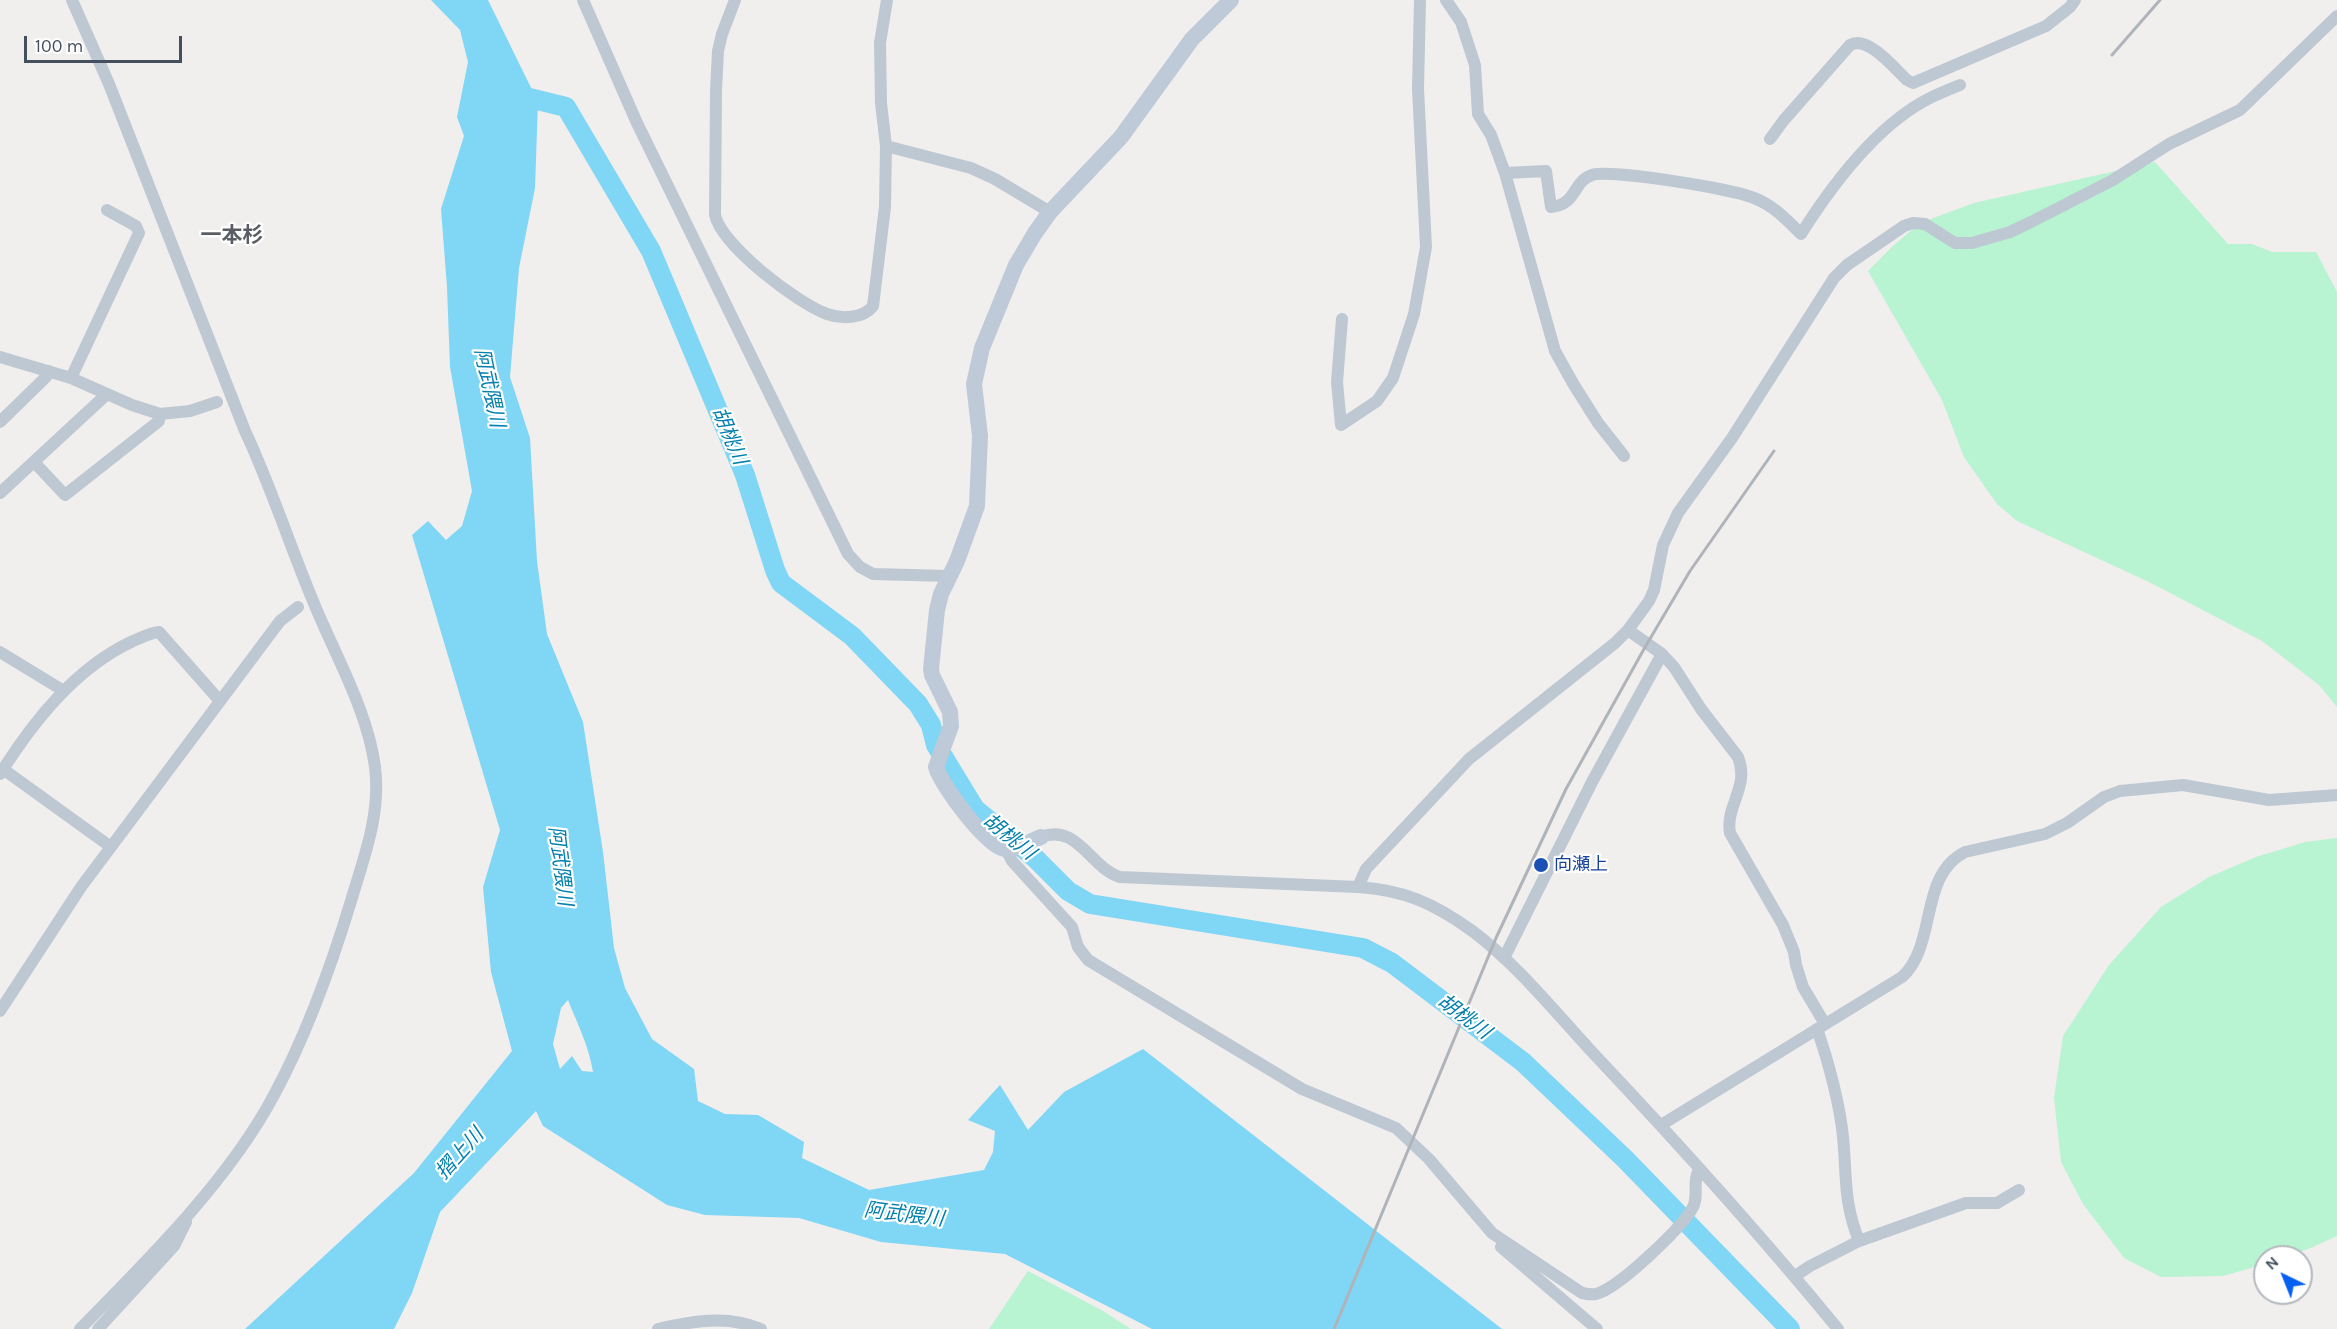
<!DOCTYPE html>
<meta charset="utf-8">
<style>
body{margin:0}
#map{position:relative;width:2337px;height:1329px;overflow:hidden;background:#f1eeee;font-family:Karla,sans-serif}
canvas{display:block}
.north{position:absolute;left:2253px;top:1245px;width:60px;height:60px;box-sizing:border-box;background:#fff;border:2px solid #b4b9bf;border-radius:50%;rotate:317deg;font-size:16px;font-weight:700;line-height:24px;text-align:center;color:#44505e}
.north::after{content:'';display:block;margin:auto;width:21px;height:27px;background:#0760f2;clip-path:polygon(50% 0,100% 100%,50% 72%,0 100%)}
.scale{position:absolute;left:24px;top:36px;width:158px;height:27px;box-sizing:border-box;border:3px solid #44505e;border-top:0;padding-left:8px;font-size:18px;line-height:21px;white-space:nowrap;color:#44505e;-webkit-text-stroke:4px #fff;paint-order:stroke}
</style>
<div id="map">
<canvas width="2337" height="1329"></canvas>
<div class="north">N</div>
<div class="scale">100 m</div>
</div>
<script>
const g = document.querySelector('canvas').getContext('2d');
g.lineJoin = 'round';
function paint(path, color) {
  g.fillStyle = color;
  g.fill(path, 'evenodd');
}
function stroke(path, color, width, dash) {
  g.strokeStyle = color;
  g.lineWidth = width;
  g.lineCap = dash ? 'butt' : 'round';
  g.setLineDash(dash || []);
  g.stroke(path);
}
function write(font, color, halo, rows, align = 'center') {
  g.font = font + ' Karla,"Noto Sans JP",sans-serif';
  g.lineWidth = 4.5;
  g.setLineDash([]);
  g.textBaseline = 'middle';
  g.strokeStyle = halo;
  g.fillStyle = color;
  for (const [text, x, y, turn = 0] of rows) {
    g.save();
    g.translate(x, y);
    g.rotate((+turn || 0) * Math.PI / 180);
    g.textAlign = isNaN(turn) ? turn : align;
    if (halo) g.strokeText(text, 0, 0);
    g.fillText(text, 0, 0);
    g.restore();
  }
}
const green = new Path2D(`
 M2155,162L2228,244H2252L2272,252H2316L2337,292V707L2319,685L2262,641L2151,583L2017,521L1997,504L1964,457L1942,400L1868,271L1893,246L1920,223L1974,203Z
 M2337,838V1236C2310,1248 2296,1257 2265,1257V1264L2223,1276L2161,1277L2124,1258L2083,1204L2061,1162L2054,1098L2063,1036L2109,965L2161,907L2209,877L2256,857L2305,842Z
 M1028,1271L1103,1311L1131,1329H989Z`);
const water = new Path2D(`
 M431,0H488L538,102L535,188L519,268L510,377L530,438L537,561L547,634L583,722L603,852L614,948L625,988L652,1039L694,1069L698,1101L725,1114L758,1115L804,1142L802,1158L869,1190L984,1170L993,1152L995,1131L968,1120L1000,1085L1028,1130L1064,1092L1143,1049L1502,1329H1152L1005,1254L881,1242L799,1218L705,1215L667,1205L543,1126L536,1111L440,1212L412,1293L394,1329H245L414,1173L512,1051L491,972L483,887L500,830L412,535L428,521L446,540L462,526L472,491L450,367L447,287L441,209L464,136L457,117L468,62L460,30ZM568,1000C577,1023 589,1046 593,1072L582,1071L572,1056L560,1069L553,1044L561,1008Z`);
const river = new Path2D(`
 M513,94L566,107L651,251L745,475L775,570L781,583L852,636L918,704L931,725L936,745L975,809L1035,858L1068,891L1090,904L1363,948L1392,963L1523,1062L1625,1159L1790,1329`);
const street = new Path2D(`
 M72,0L109,84L245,431C271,486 289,544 313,601C334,653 368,711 375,767C381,814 364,857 351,901C331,967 307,1034 274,1095C229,1180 147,1261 80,1329
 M583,0L637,123L848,554L860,567L873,574L949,576
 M735,0L722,34L718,51L716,90L715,215C722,246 797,303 827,314C841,319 863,319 873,306L885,207L886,146L881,103L880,43L887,0
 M1446,0L1461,22L1475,65L1478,114L1491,135L1505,173L1555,351L1574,385L1598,423L1624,456
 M1770,139L1784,120L1850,45C1868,35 1894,68 1907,80L1913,83L2046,26L2070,7L2075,0
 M886,146L971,168L995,179L1050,212
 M1505,173L1546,171L1551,207C1577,205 1572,182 1592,175C1610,169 1734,189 1754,198C1773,205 1787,220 1801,234C1832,185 1878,124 1930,98C1940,93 1950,89 1960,85
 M1342,319L1337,382L1341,425L1377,401L1393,378L1414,314L1426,247L1418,89L1420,0
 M0,357L71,378L132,405L160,414L159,421L65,495L34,462
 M71,378L139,233L136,226L107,210
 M160,414L190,411L217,402
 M0,422L46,377L49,371
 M0,493L107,394
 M1628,630L1662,654L1674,667L1701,709L1738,757C1750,787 1725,806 1730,833L1783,925L1794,952L1796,965L1803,987L1825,1024
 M0,652L64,691
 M3,769L111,847
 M0,774C33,722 75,668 133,641C141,638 149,633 159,632L219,700
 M1041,837C1078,823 1090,868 1120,877L1358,887C1404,890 1433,903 1471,930C1517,964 1554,1011 1593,1053C1678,1143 1760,1234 1838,1329
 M1006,849L1012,861L1072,927L1078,947L1088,960L1302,1089L1396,1128L1429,1159L1492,1233L1582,1293C1587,1294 1591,1295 1596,1294C1619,1288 1680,1229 1692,1209C1700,1197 1691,1180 1700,1169
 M1358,887L1366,869L1469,759L1615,643L1628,630L1649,601L1654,590L1663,545L1678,513L1732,438L1834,278L1847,265L1904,226L1913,223L1925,224L1955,243H1972L2010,232L2031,222L2113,180L2169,144L2240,110L2337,16
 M1504,958L1592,782L1662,654
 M0,1011L81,887L280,621L298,607
 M1817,1029C1828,1060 1840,1105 1843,1137C1847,1178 1843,1200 1859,1241
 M1661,1125L1902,977C1938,944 1918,876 1965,852L2045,834L2067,823L2104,797L2120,791L2183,785L2269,800L2337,795
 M1501,1247L1597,1329
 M1795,1276L1810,1266L1859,1241L1966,1203H1997L2019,1190
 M98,1329L174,1246L186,1222
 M658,1329C693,1321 727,1315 761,1329`);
const secondary = new Path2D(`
 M1041,837C1031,841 1017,850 1005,849C987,847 941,785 936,767L951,726L950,712L932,675L931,669L937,610L941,594L957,561L977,506L980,436L974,384L982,348L1016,265L1035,233L1050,212L1121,137L1192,39L1231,0`);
const rail = new Path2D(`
 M2112,55L2160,0
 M1334,1329L1496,938L1566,789L1644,649L1690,571L1774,451`);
const markers = [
 [1541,865,8,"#1a4fb4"]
];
const transitNames = [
 ["向瀬上",1554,865]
];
const waterNames = [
 ["阿武隈川",489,388,78],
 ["胡桃川",729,436,67],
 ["胡桃川",1009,837,39],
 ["阿武隈川",560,866,83],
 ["胡桃川",1464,1017,37],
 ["摺上川",460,1154,-48],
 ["阿武隈川",904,1215,7]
];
const quarterNames = [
 ["一本杉",232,236]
];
paint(green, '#b8f3d2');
paint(water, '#80d6f5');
stroke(river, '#80d6f5', 20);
stroke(street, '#bdc8d2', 12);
stroke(secondary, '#bfcad9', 16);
stroke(rail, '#b0b3b9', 3);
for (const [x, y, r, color] of markers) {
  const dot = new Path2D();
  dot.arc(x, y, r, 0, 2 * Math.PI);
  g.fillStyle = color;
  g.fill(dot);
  stroke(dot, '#fff', 2);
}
write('18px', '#164399', '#fff', transitNames, 'left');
write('italic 20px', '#017fad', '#fff', waterNames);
write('bold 21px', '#5a5e64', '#fff', quarterNames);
</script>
